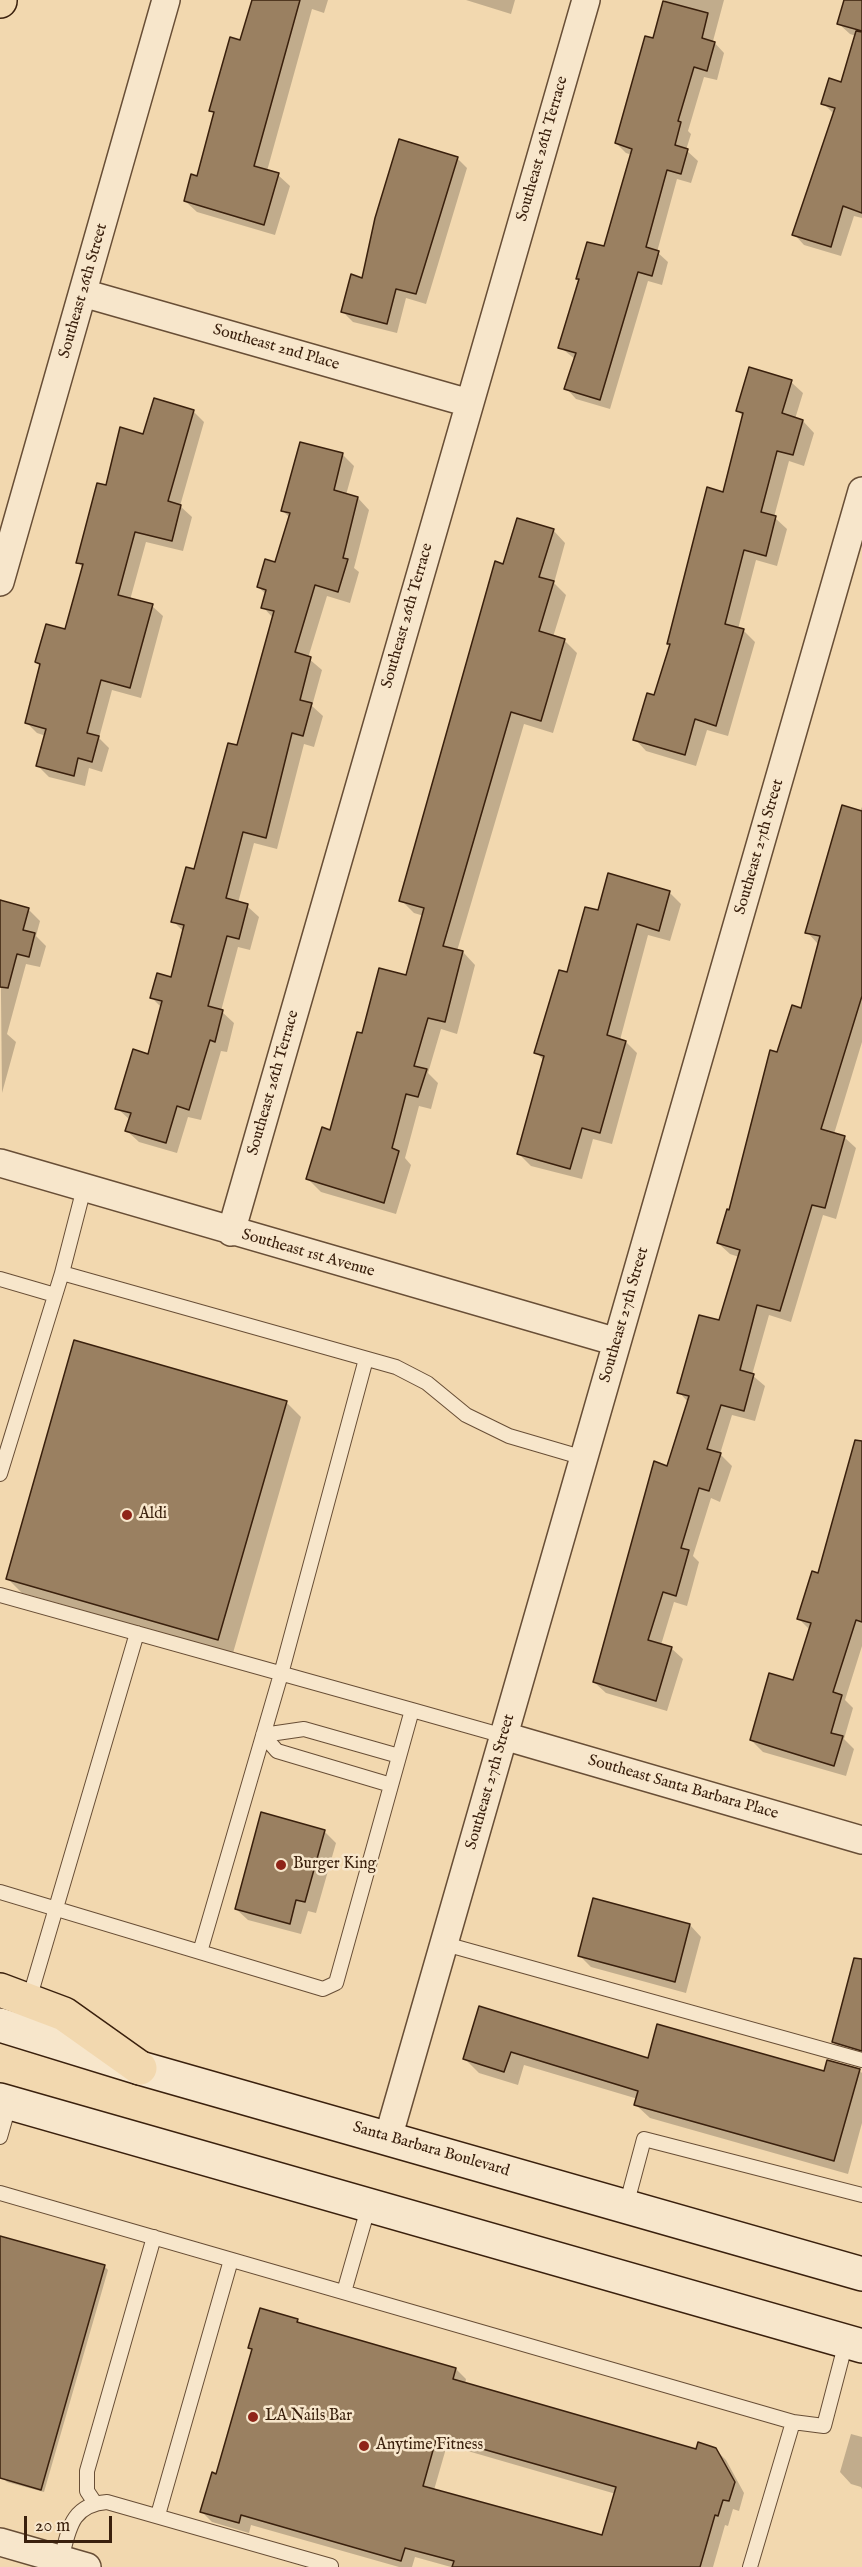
<!DOCTYPE html>
<style>
body{margin:0}
#map{position:relative;width:862px;height:2567px;overflow:hidden;background:#f2d8af;font-family:"IM FELL English",serif}
canvas{display:block}
.scale{position:absolute;left:24px;top:2516px;width:88px;height:27px;box-sizing:border-box;border:3px solid #3a200d;border-top:0;padding-left:8px;font-size:18px;line-height:21px;white-space:nowrap;color:#3a200d;-webkit-text-stroke:4px #f7e6cb;paint-order:stroke}
</style>
<div id="map">
<canvas width="862" height="2567"></canvas>
<div class="scale">20 m</div>
</div>
<script>
const g = document.querySelector('canvas').getContext('2d');
g.lineJoin = 'round';
function paint(path, color) {
  g.fillStyle = color;
  g.fill(path, 'evenodd');
}
function stroke(path, color, width, dash) {
  g.strokeStyle = color;
  g.lineWidth = width;
  g.lineCap = dash ? 'butt' : 'round';
  g.setLineDash(dash || []);
  g.stroke(path);
}
function write(font, color, halo, rows, align = 'center') {
  g.font = font + ' "IM FELL English",serif';
  g.lineWidth = 5;
  g.setLineDash([]);
  g.textBaseline = 'middle';
  g.strokeStyle = halo;
  g.fillStyle = color;
  for (const [text, x, y, turn = 0] of rows) {
    g.save();
    g.translate(x, y);
    g.rotate((+turn || 0) * Math.PI / 180);
    g.textAlign = isNaN(turn) ? turn : align;
    if (halo) g.strokeText(text, 0, 0);
    g.fillText(text, 0, 0);
    g.restore();
  }
}
const shadow = new Path2D(`
 M253,0H328L324,13L312,9L267,171L278,175L290,186L275,235L197,212L185,201L199,178L215,115L211,110L241,42Z
 M466,0H515L511,14Z
 M665,0H724L713,41L724,53L717,80L704,77L688,131L691,134L686,150L698,161L691,183L677,179L657,252L668,262L662,285L648,281L610,409L576,399L566,388L575,359L560,347L581,281L578,278L605,248L632,155L626,153L616,143L654,40Z
 M846,0H862V218L854,216L841,256L804,245L794,234L834,114L823,103L842,84L856,36L850,34L839,24Z
 M457,158L467,168L426,304L406,298L397,333L353,322L343,312L363,279Z
 M791,382L803,393L795,419L803,421L814,433L804,466L789,461L774,517L787,529L777,566L756,560L738,629L743,630L755,642L728,736L707,730L696,766L646,751L635,739L655,696L724,494L743,416L737,410Z
 M193,411L204,422L180,506L192,517L183,551L146,542L130,600L152,606L163,616L141,698L112,690L99,738L109,748L102,772L89,768L85,786L49,777L38,766L46,736L37,733L27,723L41,666L37,662L66,630L83,568L78,562L107,487L144,436Z
 M342,454L354,466L346,495L358,498L369,510L354,568L359,572L350,603L327,596L308,658L322,670L312,706L323,716L314,747L304,744L277,849L254,843L238,903L247,906L259,917L250,950L238,947L221,1011L234,1023L227,1052L221,1051L201,1120L188,1117L177,1153L139,1142L127,1131L130,1120L117,1108L149,1056L162,1008L152,998L172,979L184,932L173,921L195,871L239,747L273,618L263,607L267,595L258,587L276,564L290,518L283,511Z
 M553,530L565,543L554,583L566,595L553,637L564,640L577,653L553,733L524,724L457,951L463,952L475,965L457,1034L441,1029L428,1073L438,1083L431,1109L419,1106L405,1158L411,1165L396,1214L321,1192L308,1179L331,1132L363,1035L407,977L424,916L414,913L401,900L504,565Z
 M862,807V1042L834,1134L844,1137L856,1148L836,1219L823,1215L791,1322L769,1315L752,1375L765,1386L755,1421L732,1415L720,1454L732,1466L720,1502L711,1498L693,1556L699,1562L687,1606L674,1602L661,1645L671,1648L683,1659L667,1711L606,1693L594,1682L688,1402L679,1392L720,1322L739,1257L730,1254L718,1243L778,1054L802,1009L818,944L807,932Z
 M669,892L681,904L670,941L648,935L620,1040L626,1042L637,1053L612,1144L593,1139L582,1179L531,1166L519,1154L544,1061L536,1052L568,974L599,911Z
 M0,902L28,909L40,921L36,936L46,946L40,967L26,964L7,1034L16,1042L2,1093Z
 M286,1402L301,1417L233,1653L22,1593L7,1578Z
 M862,1456V1646L845,1700L853,1708L844,1739L854,1749L846,1776L763,1752L751,1740L794,1682L810,1630L799,1619L819,1575Z
 M324,1831L336,1843L316,1913L308,1911L301,1934L248,1920L236,1909Z
 M690,1925L701,1937L686,1993L591,1967L580,1956Z
 M862,1980V2058L845,2053L833,2042Z
 M480,2008L649,2060L825,2073L859,2070L862,2073V2123L848,2174L650,2118L636,2105L638,2099L524,2065L518,2085L479,2073L465,2059Z
 M0,2238L104,2266L108,2270L44,2492L7,2482L0,2474Z
 M297,2320L302,2325L456,2369L466,2379L465,2384L697,2451L715,2449L726,2460L744,2493L739,2511L733,2509L728,2526L725,2525L713,2567H451L415,2557L412,2567H399L251,2525L249,2533L212,2522L202,2512L217,2475L253,2350L250,2347ZM447,2445L616,2494L603,2537L434,2490Z
 M851,2434L862,2437V2489L861,2487L851,2484L840,2472Z`);
const building = new Path2D(`
 M252,0H300L254,166L279,173L264,225L184,201L191,174L197,176L214,112L209,111L230,37L240,40Z
 M844,0H862V31L837,24Z
 M663,1L708,13L702,38L715,42L707,71L694,67L678,121L681,122L675,145L688,149L681,174L667,170L646,247L659,251L652,276L638,272L600,400L564,389L576,353L558,348L579,279H576L587,242L604,246L632,149L615,143L645,36L653,38Z
 M856,31L862,32V213L843,206L831,247L792,235L835,108L821,104L829,78L841,82Z
 M399,139L458,157L416,294L396,289L387,324L341,312L351,274L362,278L375,218Z
 M749,367L792,380L782,413L803,420L793,455L777,451L761,512L776,516L766,556L744,550L725,624L744,629L716,726L695,719L685,755L633,740L647,693L654,695L670,644H667L707,487L723,492L743,413L736,411Z
 M154,398L194,410L168,501L181,505L172,541L135,532L118,595L153,604L130,688L101,680L87,733L99,736L92,762L78,758L74,776L36,766L46,729L25,723L40,664L35,662L46,624L65,629L83,564L76,563L97,483L106,485L120,427L143,434Z
 M300,442L343,453L334,490L358,497L343,558L348,559L338,592L315,585L295,652L311,657L300,700L312,703L303,736L292,733L266,838L243,832L226,898L248,904L239,939L227,936L208,1006L223,1010L215,1042L210,1040L189,1110L177,1106L166,1143L125,1131L131,1113L115,1109L133,1049L148,1054L162,1001L150,998L157,973L171,977L184,925L171,922L186,867L194,869L228,743L237,745L274,611L261,608L266,590L257,587L265,559L275,562L290,513L281,511Z
 M517,518L554,529L539,577L554,581L539,631L565,639L541,721L511,712L443,946L463,951L445,1022L428,1018L414,1066L427,1069L418,1097L406,1094L392,1148L399,1151L384,1203L306,1179L322,1127L330,1130L357,1032L362,1033L379,968L406,975L424,908L399,901L495,561L503,564Z
 M842,805L862,811V996L821,1129L845,1136L825,1208L812,1205L780,1311L757,1305L740,1370L754,1374L744,1411L721,1405L707,1449L721,1453L709,1491L699,1488L681,1548L689,1550L676,1596L663,1592L648,1640L672,1647L656,1701L593,1682L654,1461L667,1466L689,1396L677,1393L699,1315L719,1320L740,1250L717,1243L727,1209L729,1210L770,1050L777,1052L792,1005L801,1008L820,936L805,933Z
 M608,873L670,891L659,931L637,924L607,1035L626,1041L600,1133L582,1128L570,1169L517,1154L544,1056L534,1053L559,970L567,972L585,907L598,910Z
 M0,900L29,908L23,930L35,933L29,957L17,954L8,988L0,987Z
 M74,1340L287,1401L218,1640L6,1579Z
 M855,1440L862,1441V1622L856,1620L833,1692L842,1695L831,1733L843,1736L834,1766L750,1740L769,1673L793,1680L811,1623L797,1619L812,1571L818,1573Z
 M261,1812L325,1830L305,1902L296,1900L290,1924L235,1909Z
 M593,1898L690,1924L675,1982L578,1956Z
 M854,1958L862,1959V2051L832,2042Z
 M479,2006L648,2058L657,2024L824,2071L827,2060L860,2069L834,2161L634,2105L638,2091L511,2052L504,2072L463,2059Z
 M0,2236L105,2265L41,2490L0,2478Z
 M260,2308L298,2319L297,2322L456,2368L453,2379L696,2449L698,2442L716,2448L735,2482L729,2501L723,2500L718,2516L715,2515L700,2567H452L454,2561L405,2548L401,2561L241,2515L239,2523L200,2512L212,2472L216,2474L252,2349L248,2348ZM437,2436L616,2487L602,2535L423,2486Z`);
const lane = new Path2D(`
 M62,1273L84,1188
 M0,1279L55,1295
 M0,1474L62,1273L396,1367L427,1383L466,1415L509,1436L584,1458
 M0,1595L412,1710L336,1983L323,1989L0,1892
 M412,1710L504,1736
 M263,1735L277,1751L391,1785
 M263,1735L304,1729L399,1756
 M445,1944L862,2060
 M200,1952L281,1674L366,1359
 M28,2003L137,1633
 M0,2137L10,2102
 M0,2193L793,2422L750,2567
 M626,2206L644,2139L862,2195
 M344,2292L369,2205
 M793,2422L824,2426L846,2342
 M95,2503L87,2491V2471L154,2237
 M158,2515L231,2260
 M61,2560C69,2529 71,2505 107,2502L331,2566`);
const street = new Path2D(`
 M83,293L469,403
 M0,582L166,0
 M0,1163L617,1342
 M231,1232L586,0
 M504,1736L862,1840
 M388,2138L862,491
 M0,2542L87,2567`);
const secondary = new Path2D(`
 M0,2025L140,2068L862,2274
 M0,2100L862,2346`);
const highway = new Path2D(`
 M0,1V0
 M0,1990L64,2014L140,2068`);
const markers = [
 [127,1515,6,"#8f2418"],
 [281,1865,6,"#8f2418"],
 [253,2417,6,"#8f2418"],
 [364,2446,6,"#8f2418"]
];
const streetNames = [
 ["Southeast 26th Terrace",543,149,-74],
 ["Southeast 26th Street",84,291,-74],
 ["Southeast 2nd Place",276,348,16],
 ["Southeast 26th Terrace",408,616,-74],
 ["Southeast 27th Street",760,847,-74],
 ["Southeast 26th Terrace",274,1083,-74],
 ["Southeast 1st Avenue",308,1254,16],
 ["Southeast 27th Street",625,1315,-74],
 ["Southeast 27th Street",491,1782,-74],
 ["Southeast Santa Barbara Place",683,1788,16],
 ["Santa Barbara Boulevard",431,2150,16]
];
const poiNames = [
 ["Aldi",139,1515],
 ["Burger King",293,1865],
 ["LA Nails Bar",265,2417],
 ["Anytime Fitness",376,2446]
];
paint(shadow, '#0003');
paint(building, '#9a8061');
stroke(building, '#3a200d', 1.5);
stroke(lane, '#684e36', 16);
stroke(street, '#684e36', 30);
stroke(secondary, '#3a200d', 36);
stroke(highway, '#3a200d', 36);
stroke(lane, '#f7e6cb', 14);
stroke(street, '#f7e6cb', 27);
stroke(secondary, '#f7e6cb', 33);
stroke(highway, '#f2d8af', 33);
for (const [x, y, r, color] of markers) {
  const dot = new Path2D();
  dot.arc(x, y, r, 0, 2 * Math.PI);
  g.fillStyle = color;
  g.fill(dot);
  stroke(dot, '#f7e6cb', 2);
}
write('16px', '#3a200d', '#f7e6cb', streetNames);
write('16px', '#3a200d', '#f7e6cb', poiNames, 'left');
</script>
